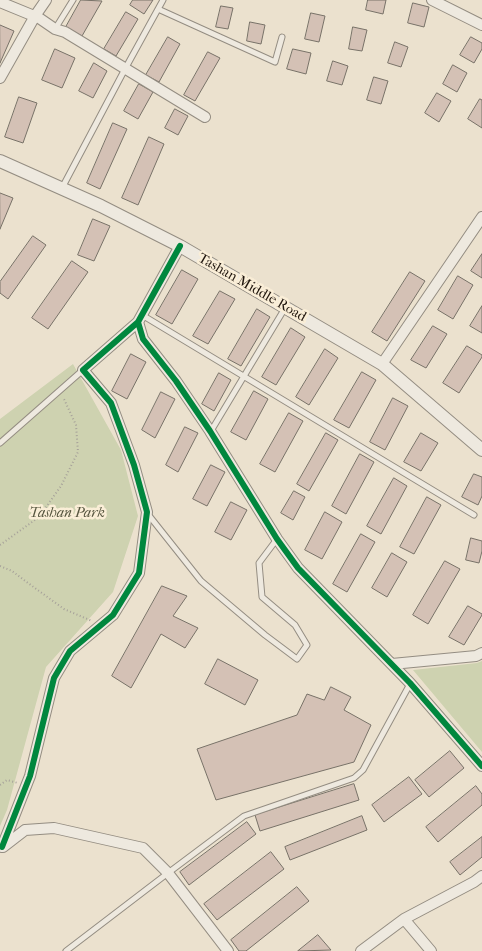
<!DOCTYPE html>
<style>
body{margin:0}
canvas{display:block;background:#ebe1ce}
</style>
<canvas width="482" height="951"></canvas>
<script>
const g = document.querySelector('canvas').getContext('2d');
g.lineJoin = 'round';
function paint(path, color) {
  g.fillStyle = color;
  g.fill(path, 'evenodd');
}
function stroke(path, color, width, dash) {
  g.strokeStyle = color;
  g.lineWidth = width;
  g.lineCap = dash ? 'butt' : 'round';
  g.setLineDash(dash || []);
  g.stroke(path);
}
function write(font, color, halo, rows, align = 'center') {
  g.font = font + ' "IM FELL French Canon",serif';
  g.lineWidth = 5;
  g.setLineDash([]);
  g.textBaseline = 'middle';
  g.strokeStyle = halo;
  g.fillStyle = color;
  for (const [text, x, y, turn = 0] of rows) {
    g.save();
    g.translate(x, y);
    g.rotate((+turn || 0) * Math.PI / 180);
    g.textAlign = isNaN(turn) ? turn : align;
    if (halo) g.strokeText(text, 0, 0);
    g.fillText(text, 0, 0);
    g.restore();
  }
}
const green = new Path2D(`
 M73,364L121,450L138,516L113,592L46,667L7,810L0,826V419Z
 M482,661V752L413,670L477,663Z`);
const building = new Path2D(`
 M81,0L102,1L82,36L66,27Z
 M133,0H153L144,14L130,5Z
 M368,0H386L383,14L366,10Z
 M413,3L429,7L424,27L408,23Z
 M221,6L233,8L228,29L216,27Z
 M126,12L138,19L116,56L104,49Z
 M311,13L325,16L319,42L305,39Z
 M250,22L265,25L261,44L247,41Z
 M0,25L14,31L0,63Z
 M353,27L367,30L362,51L349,49Z
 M168,37L180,44L159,82L146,75Z
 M471,37L482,43V49L474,63L460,55Z
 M395,42L408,47L401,67L388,63Z
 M55,49L75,58L62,88L42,80Z
 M293,49L311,53L306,74L287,69Z
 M208,52L220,58L195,101L184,95Z
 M333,61L348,66L342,85L327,81Z
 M94,63L107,71L93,98L79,91Z
 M453,65L467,73L457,92L443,84Z
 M374,77L388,81L381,104L367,100Z
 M139,84L153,92L138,119L124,111Z
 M437,93L451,101L439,122L425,113Z
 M19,97L37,103L23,143L5,137Z
 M480,99L482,100V128L468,119Z
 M175,109L188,116L178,135L165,128Z
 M113,123L127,129L100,189L87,183Z
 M149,137L164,144L138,205L122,198Z
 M0,193L13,198L0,229Z
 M93,219L110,226L94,261L78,255Z
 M33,236L46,245L8,299L0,293V282Z
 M482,254V278L471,271Z
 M72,261L88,272L48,329L32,318Z
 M182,270L198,279L172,324L156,315Z
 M410,272L425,281L387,341L372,332Z
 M458,276L473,285L453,319L438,310Z
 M220,291L235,299L208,344L193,336Z
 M482,306V333L470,326Z
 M257,309L270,317L241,366L228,359Z
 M433,326L447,334L426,368L411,360Z
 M291,328L305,337L276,385L262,377Z
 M467,346L482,355V357L459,393L443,383Z
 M325,349L338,358L309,405L296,397Z
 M131,354L146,362L127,399L112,391Z
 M362,372L376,380L349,428L334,420Z
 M219,373L231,380L214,411L202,404Z
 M254,391L268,399L246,440L231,432Z
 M161,392L175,399L155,438L142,430Z
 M393,398L408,406L385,450L370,442Z
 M289,413L303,421L275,472L260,464Z
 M185,427L198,433L178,472L166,465Z
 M326,433L338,440L309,491L297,484Z
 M421,433L438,443L421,471L404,462Z
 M360,454L374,462L346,514L332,506Z
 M211,465L225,472L207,506L193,499Z
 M474,474L482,477V496L478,505L462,497Z
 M394,478L407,486L381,534L367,526Z
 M294,491L305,497L293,520L281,513Z
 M427,497L441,505L414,554L400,547Z
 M231,502L247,510L231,540L215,532Z
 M325,512L342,522L322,559L305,550Z
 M361,534L375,542L347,592L333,584Z
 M471,538L482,541V551L479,563L466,560Z
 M392,553L407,562L387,597L372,588Z
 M445,561L460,569L428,624L413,615Z
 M162,586L187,596L173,616L198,628L185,648L161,634L131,688L112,676Z
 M468,606L482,614V615L464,645L449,637Z
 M218,659L258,680L245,705L205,684Z
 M331,687L351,697L344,710L371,725L354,762L216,800L197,749L297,715L307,694L324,700Z
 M450,751L464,768L429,797L415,780Z
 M409,777L422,794L384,822L372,805Z
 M354,784L359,800L260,831L255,815Z
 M476,786L482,794V805L438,842L426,827Z
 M362,816L367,830L290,860L285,847Z
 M247,822L256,834L189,885L180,872Z
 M482,837V857L460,875L450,862Z
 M271,852L284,869L217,920L204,904Z
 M297,887L309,901L246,951H239L231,940Z
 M318,935L331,950L298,951Z`);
const path = new Path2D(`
 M0,545L39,517L61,486L78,452L76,425L63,397
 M0,566L12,571L28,583L64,609L92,621
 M0,785L7,780L18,783`);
const service = new Path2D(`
 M158,9L275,62L282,37
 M55,29L73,0
 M62,188L125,69L163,0
 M142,315L474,515
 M211,431L285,308
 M0,443L83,370
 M147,513L201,581L265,635L297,659L307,645L295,625L262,597L259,563L277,539
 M66,951L168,873L244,816L354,778L363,770L410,684`);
const minor = new Path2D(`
 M432,0L482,25
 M0,2L39,18L55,29L65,32L205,117
 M0,78L35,16L46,0
 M180,246L138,322L143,339L176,381L210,431L277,539L298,568L410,683L482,766
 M382,364L482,217
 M392,664L476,656L482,653
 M2,847L30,776L54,678L70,651L113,615L139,573L147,512L134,465L111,403L83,370L138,322
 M3,847L25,830L54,828L143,848L168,873L228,951
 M404,919L431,951
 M361,951L404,919L474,882L482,876`);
const tertiary = new Path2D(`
 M0,161L101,206L180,246L382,364L482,450`);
const cycleway = new Path2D(`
 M180,246L138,322L143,339L176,381L210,431L277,539L298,568L410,683L482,766
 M2,847L30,776L54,678L70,651L113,615L139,573L147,512L134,465L111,403L83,370L138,322`);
const streetNames = [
 ["Tashan Middle Road",252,288,30]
];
const parkNames = [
 ["Tashan Park",67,514]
];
paint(green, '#ced2b0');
paint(building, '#d4c1b5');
stroke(building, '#787268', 1);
stroke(service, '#948d82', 7);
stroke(minor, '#948d82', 12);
stroke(tertiary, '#948d82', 14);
stroke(path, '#a6a199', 2, [1, 2.5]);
stroke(service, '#eee9df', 5);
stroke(minor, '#eee9df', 10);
stroke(tertiary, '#eee9df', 12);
stroke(cycleway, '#00873e', 6);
write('14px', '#20160e', '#faeed7', streetNames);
write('italic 14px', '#55543e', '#faeed7', parkNames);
</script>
